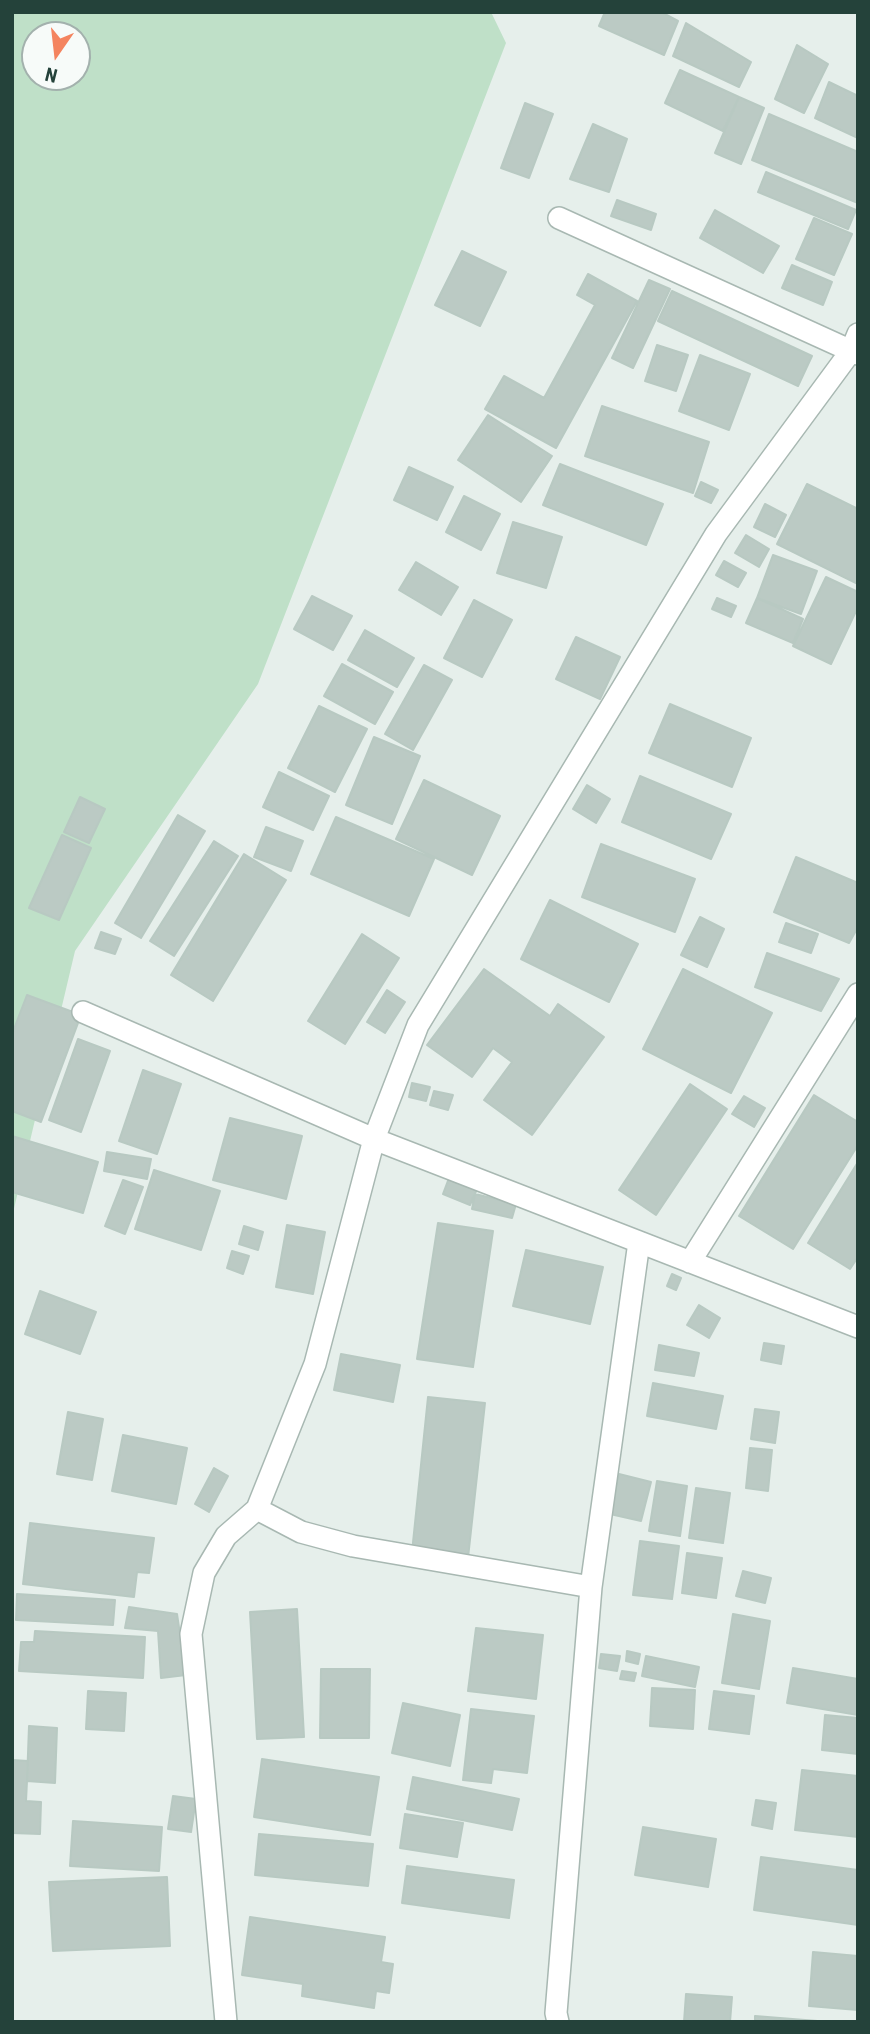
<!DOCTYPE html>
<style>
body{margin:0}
#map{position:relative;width:870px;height:2034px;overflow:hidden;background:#e6efeb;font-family:"Roboto Condensed",sans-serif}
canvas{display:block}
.frame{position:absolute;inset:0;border:14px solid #24423a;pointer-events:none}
.north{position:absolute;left:21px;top:21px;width:70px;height:70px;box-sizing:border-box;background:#f7fbf9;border:2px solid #a3b1ad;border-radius:50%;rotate:194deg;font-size:19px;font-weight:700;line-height:28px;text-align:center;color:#24423a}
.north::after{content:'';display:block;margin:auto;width:24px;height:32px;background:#f4845f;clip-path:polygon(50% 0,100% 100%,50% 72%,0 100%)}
</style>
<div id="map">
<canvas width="870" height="2034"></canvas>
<div class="frame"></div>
<div class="north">N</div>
</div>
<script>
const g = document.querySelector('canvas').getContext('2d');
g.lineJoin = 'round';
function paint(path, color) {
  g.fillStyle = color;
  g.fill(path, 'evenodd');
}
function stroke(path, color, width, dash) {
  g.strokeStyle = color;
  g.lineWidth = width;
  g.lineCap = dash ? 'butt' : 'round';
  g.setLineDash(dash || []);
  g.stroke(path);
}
const green = new Path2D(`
 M12,12H491L506,43L258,684L75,951L12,1217ZM35,35H77V77H35Z`);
const building = new Path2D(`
 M605,12H661L678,21L664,55L599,26Z
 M686,23L751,62L739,87L673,56Z
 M797,45L828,64L804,113L775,99Z
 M680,70L739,97L723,131L665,103Z
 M829,82L858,96V138L815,118Z
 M739,97L764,108L741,164L715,153Z
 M525,103L553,114L529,178L501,168Z
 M769,114L858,152V203L752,160Z
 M593,124L627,139L609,192L570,179Z
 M766,172L856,210L848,229L758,192Z
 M617,200L656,214L651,230L611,216Z
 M715,210L779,246L763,273L700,238Z
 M814,218L852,234L834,275L796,259Z
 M462,251L506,272L480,326L435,305Z
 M792,265L832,282L823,305L782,288Z
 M588,274L637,301L556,448L485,409L504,376L544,398L595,305L577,295Z
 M649,280L670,289L633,368L612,358Z
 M672,291L812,356L798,386L658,321Z
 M657,345L688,355L676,391L645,381Z
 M700,355L750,374L729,430L679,411Z
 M602,406L709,442L693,493L585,456Z
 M488,415L552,456L521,502L458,460Z
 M560,464L663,504L646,545L543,505Z
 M409,467L453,487L437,520L394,500Z
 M701,482L718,490L711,503L695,496Z
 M807,484L858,509V584L777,544Z
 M464,496L500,514L481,550L446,532Z
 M765,504L786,515L775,537L754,527Z
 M513,522L562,537L546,588L497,573Z
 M746,535L769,549L759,567L735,553Z
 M773,555L817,571L801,614L757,598Z
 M724,561L746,573L738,587L716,575Z
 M416,562L458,587L441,615L399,590Z
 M826,577L858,592V607L831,664L793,646Z
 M312,596L352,616L333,650L294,629Z
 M717,598L736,606L731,617L712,609Z
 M757,598L803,619L793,643L746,623Z
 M474,600L512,620L482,677L444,658Z
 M365,630L414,658L397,687L348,660Z
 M576,637L620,657L600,699L556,679Z
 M342,664L393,692L375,724L324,696Z
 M424,665L452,680L413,750L385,734Z
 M670,704L751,738L732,787L649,753Z
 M319,706L367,729L335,792L288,768Z
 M374,737L420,756L392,824L346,805Z
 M279,772L329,796L313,830L263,807Z
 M640,776L731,814L711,859L622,822Z
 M424,780L500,816L472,875L396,839Z
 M587,785L610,799L596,823L573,809Z
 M80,797L105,809L89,843L64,832Z
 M178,815L205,831L141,938L115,923Z
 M336,817L434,859L409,916L311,874Z
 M266,827L303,841L291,871L254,857Z
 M62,835L91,848L59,920L29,908Z
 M214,841L238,856L174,956L150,941Z
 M601,844L695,879L675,932L582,897Z
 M244,854L286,880L213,1001L171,975Z
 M796,857L858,883V927L849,943L774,912Z
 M550,900L638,944L609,1002L521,959Z
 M700,917L724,929L707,967L681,955Z
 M786,923L818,934L811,953L779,942Z
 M101,932L121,939L115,954L95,948Z
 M362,934L399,958L345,1044L308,1021Z
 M767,953L839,979L821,1011L755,987Z
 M484,969L550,1016L558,1004L604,1037L532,1135L484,1100L512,1062L493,1048L472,1077L427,1045Z
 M683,969L772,1013L731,1093L643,1049Z
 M387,990L405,1002L385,1033L367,1022Z
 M27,995L81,1015L41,1122L12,1111V1034Z
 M78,1039L110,1051L81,1132L49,1120Z
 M143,1070L181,1084L157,1154L119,1141Z
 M412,1083L430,1087L426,1101L409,1097Z
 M690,1084L727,1109L656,1215L619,1190Z
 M434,1091L453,1095L448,1110L430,1105Z
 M814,1095L858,1122V1145L793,1249L739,1216Z
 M744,1096L765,1108L754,1127L732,1114Z
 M230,1118L302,1136L286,1199L213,1180Z
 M12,1136L98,1162L83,1213L12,1192Z
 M107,1152L151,1159L147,1179L104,1171Z
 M858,1162V1257L850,1269L808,1243Z
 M154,1170L220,1191L201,1250L135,1229Z
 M449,1178L477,1189L470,1205L443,1194Z
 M123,1180L143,1187L125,1234L105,1226Z
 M475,1194L516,1204L512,1218L472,1209Z
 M438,1223L493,1231L473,1367L417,1359Z
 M287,1225L325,1232L313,1294L276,1287Z
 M244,1226L263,1232L258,1250L239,1244Z
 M526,1250L603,1267L590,1324L513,1306Z
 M232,1251L249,1256L243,1274L227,1268Z
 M672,1274L681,1278L676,1290L667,1286Z
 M40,1291L96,1312L80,1354L25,1334Z
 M699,1305L720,1318L709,1338L687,1325Z
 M764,1343L784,1346L781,1364L761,1360Z
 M659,1345L699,1353L694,1376L655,1370Z
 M341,1354L400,1365L393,1402L334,1390Z
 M653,1383L723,1396L716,1429L647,1416Z
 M428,1397L485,1403L468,1558L412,1552Z
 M755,1409L779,1412L775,1443L751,1439Z
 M68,1412L103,1419L92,1480L57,1474Z
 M123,1435L187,1448L176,1504L112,1491Z
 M750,1448L772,1450L768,1491L746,1488Z
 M214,1468L228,1476L209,1512L195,1504Z
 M619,1474L651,1482L641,1521L610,1514Z
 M657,1481L687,1486L680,1536L649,1531Z
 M696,1488L730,1493L723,1543L689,1538Z
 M30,1523L154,1538L149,1573L137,1572L134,1597L23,1584Z
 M640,1541L679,1546L672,1599L633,1595Z
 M687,1553L722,1558L716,1598L682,1593Z
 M743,1571L771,1578L765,1603L736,1596Z
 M17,1594L115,1600L113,1625L16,1620Z
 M129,1607L177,1614L186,1675L161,1678L158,1631L125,1628Z
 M297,1609L304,1737L257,1739L250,1612Z
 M733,1614L770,1621L759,1689L722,1683Z
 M476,1628L543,1635L536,1699L468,1691Z
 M35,1631L145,1637L143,1678L19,1671L21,1642H34Z
 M627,1651L640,1654L638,1664L626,1661Z
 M601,1654L620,1656L617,1671L599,1668Z
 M646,1656L699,1667L695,1687L642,1676Z
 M793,1668L858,1679V1715L787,1703Z
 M321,1669H370L369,1738H320Z
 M622,1671L636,1673L634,1681L620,1679Z
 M652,1688L695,1690L693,1729L650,1726Z
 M88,1691L126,1693L124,1731L86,1729Z
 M714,1691L754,1696L749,1734L709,1729Z
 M403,1703L460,1715L450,1766L392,1753Z
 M471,1709L534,1716L527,1773L493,1769L491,1783L463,1780Z
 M825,1715L858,1718V1754L822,1750Z
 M29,1726L57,1728L55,1783L27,1781Z
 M262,1759L379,1777L370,1835L254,1817Z
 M12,1760L28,1761L26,1801L41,1802L40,1834L12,1833Z
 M802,1770L858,1776V1837L795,1830Z
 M413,1777L519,1799L512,1830L407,1809Z
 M173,1796L196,1799L191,1832L168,1829Z
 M756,1800L776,1803L772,1829L752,1825Z
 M405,1814L463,1823L457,1857L400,1848Z
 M73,1821L162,1827L159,1871L70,1866Z
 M643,1827L716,1839L708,1887L635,1875Z
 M259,1834L373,1844L368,1886L255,1875Z
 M761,1857L858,1870V1925L754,1910Z
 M407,1866L514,1880L509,1918L402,1903Z
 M167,1877L170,1946L53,1951L49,1882Z
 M250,1917L385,1937L381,1962L393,1964L389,1993L376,1991L374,2008L302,1996L303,1984L242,1975Z
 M813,1952L858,1956V2010L809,2006Z
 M686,1994L732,1997L730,2022H684Z
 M755,2016L830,2022H755Z`);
const street = new Path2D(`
 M559,218L858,354
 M83,1012L374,1139L858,1327
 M690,1262L858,994
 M257,1509L301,1532L353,1546L591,1587
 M226,2022L191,1634L204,1573L226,1536L257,1509L315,1364L374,1139L418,1025L716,534L851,351L858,334
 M558,2022L556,2013L591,1587L639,1242`);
paint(green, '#bfe0c8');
paint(building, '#bbcac4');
stroke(building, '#b8c9c2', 2);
stroke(street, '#a8b8b2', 24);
stroke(street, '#fff', 21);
</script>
